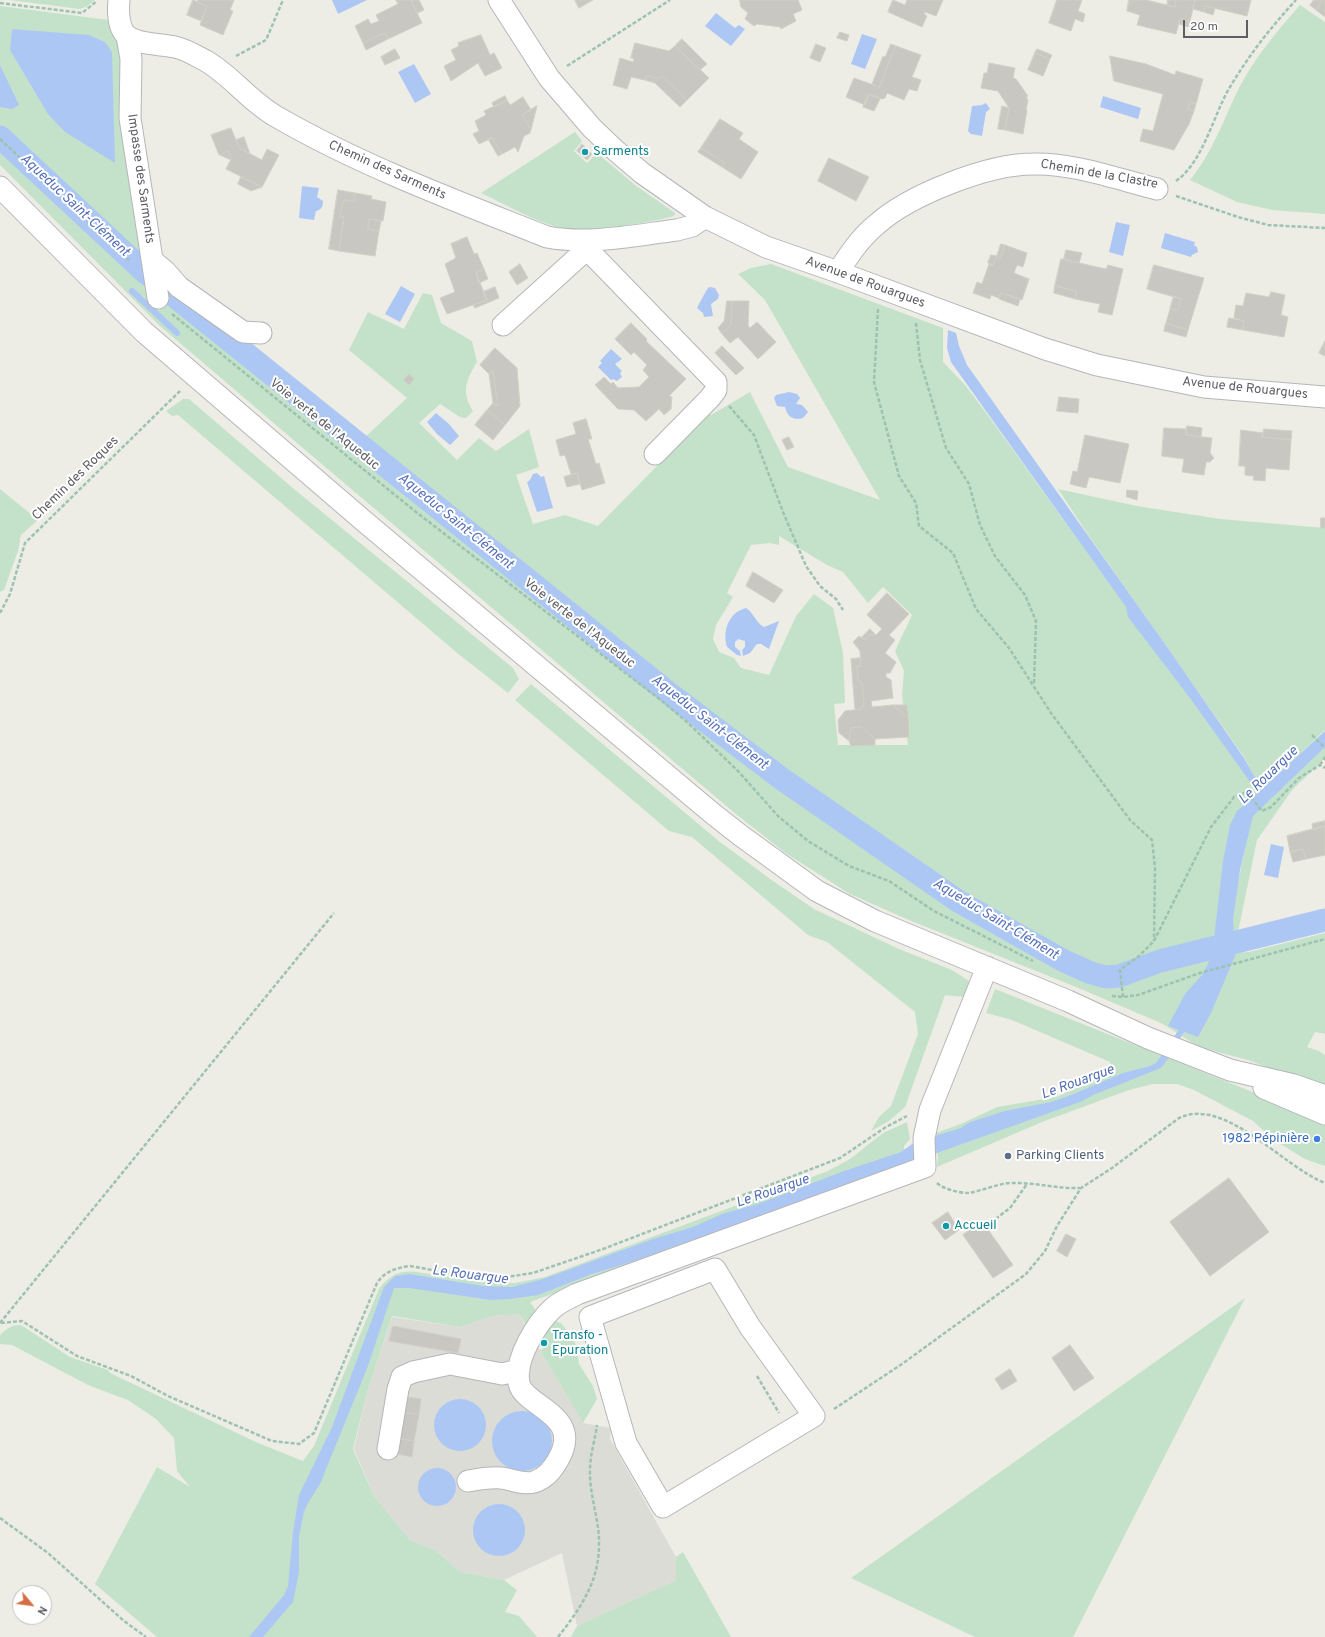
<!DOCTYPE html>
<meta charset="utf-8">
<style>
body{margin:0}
#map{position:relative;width:1325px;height:1637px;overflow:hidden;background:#edede5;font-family:Overpass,sans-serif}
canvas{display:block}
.north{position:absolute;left:12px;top:1585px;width:40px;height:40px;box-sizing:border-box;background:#fff;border:1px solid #bebfc1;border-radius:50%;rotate:119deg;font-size:11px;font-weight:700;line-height:16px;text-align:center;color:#5d5e63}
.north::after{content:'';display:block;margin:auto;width:14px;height:18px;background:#d56c43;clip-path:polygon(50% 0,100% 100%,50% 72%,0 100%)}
.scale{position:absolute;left:1183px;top:20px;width:65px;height:18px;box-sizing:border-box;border:2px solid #5d5e63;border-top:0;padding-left:5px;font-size:12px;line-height:14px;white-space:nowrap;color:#5d5e63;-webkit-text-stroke:3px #fff;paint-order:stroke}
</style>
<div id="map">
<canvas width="1325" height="1637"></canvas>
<div class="north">N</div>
<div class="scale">20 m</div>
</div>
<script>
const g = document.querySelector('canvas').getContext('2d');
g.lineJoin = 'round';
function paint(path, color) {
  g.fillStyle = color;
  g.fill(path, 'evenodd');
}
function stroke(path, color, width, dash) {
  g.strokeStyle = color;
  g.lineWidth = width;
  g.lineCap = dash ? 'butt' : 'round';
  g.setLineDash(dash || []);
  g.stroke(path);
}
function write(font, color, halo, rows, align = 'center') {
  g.font = font + ' Overpass,sans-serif';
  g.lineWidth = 4;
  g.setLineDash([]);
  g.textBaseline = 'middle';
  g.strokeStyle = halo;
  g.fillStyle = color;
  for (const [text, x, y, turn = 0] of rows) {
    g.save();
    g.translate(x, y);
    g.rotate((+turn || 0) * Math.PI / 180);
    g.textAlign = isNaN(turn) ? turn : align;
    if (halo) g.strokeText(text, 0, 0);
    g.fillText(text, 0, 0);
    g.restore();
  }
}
const industrial = new Path2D(`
 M519,1314L583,1423L611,1428L610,1439L676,1557V1580L577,1626L562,1553L504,1580L460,1572L435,1550L410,1540L374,1496L354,1449L367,1393L392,1317L460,1327L492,1316Z`);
const green = new Path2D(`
 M10,0H95L86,7L79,9Z
 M1300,5L1325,22V214L1272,210L1237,202L1190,180C1213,152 1224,118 1240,86C1256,56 1278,30 1300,5Z
 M0,6L109,20L122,53V138L129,171L148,300L163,309L165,286L316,410L363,439L407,398L349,350L368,312L404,329L423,293L432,295L441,323L472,341L477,362C466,380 461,392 473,411L466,418L460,417L440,404L419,423L457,460L479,438L496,451L529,429L539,467L516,475L533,524L565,515L598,526L709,413L711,415L750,392L788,467L880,500L765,300L738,274L751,268L771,264L943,328V362L965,385L987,414L1261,793L1235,822L1217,954L1249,952L1325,933V1034L1315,1032L1307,1047L1319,1051L1325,1055V1089L1248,1060L1199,1047L1163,1024L1081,989L909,920L850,894L787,854L737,815L324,466L160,326L0,165ZM779,536L827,565L843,572L868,603L883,587L912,615L895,651L904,671L902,694L908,745H838L834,704L845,703L843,653L833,608L814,594L796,616L769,675L741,668L734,658L719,652L713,639L716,625L733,597L727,593L751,545L770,543L779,545Z
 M575,132L582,141L574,151L587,163L597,153L635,185L675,213L674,216C650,223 586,233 562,228C537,223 505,204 481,193Z
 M183,399H189L294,489L513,668L519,679L508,693L456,652L178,415L172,416L166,411Z
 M0,489L38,520L21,535L18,551L4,590L0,592Z
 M1058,489L1137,506L1220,519L1325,528V730L1265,787L1253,774L1244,757L1089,536Z
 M531,684L720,842L773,881L814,909L899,949L952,970L969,981L964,997L945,995L905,1107L889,1121L871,1131L879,1117L891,1106L918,1034L915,1012L827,942L808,935L692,837L669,831L515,700Z
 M1325,746V758L1292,790L1257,840L1237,937L1238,944L1234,945L1232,923L1234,901L1252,816Z
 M1325,913V926L1241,947L1240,935Z
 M995,989L1260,1095L1325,1124V1166L1305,1159L1274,1140L1253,1121L1194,1090L1177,1084H1153L1129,1090L1042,1122L937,1167L938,1157L933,1134L961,1124L997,1107L1056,1097L1111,1073L1110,1062L1012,1020L986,1013Z
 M907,1122L910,1139L904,1146L905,1168L530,1302L539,1315L530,1330L519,1314L492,1316L460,1327L392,1316L367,1393L353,1449L374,1496L410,1540L435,1550L460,1572L504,1580L517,1590L505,1612L519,1616L537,1637H157L95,1584L157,1467L190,1487L177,1471L174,1438L156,1419L128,1400L88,1385L12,1345L0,1344V1335C7,1328 12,1325 21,1325L70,1357L108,1370L110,1373L258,1443L303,1461L314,1446L379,1289C389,1276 399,1270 416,1272L493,1283H515L545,1277L828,1171L850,1159L883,1133Z
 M1245,1298L1073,1637H975L851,1578Z
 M552,1320L561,1323L572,1337L577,1347L579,1364L593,1386L597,1399L583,1423L540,1350L548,1346L539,1330Z
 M683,1552L731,1637H571L577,1626L676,1580V1557Z`);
const water = new Path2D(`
 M332,0H367L338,14Z
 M716,13L735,28L739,25L745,29L731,46L705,26Z
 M12,29L89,35L105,42L112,52L115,163L65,132L48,114L10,50Z
 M862,34L877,39L865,69L851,64Z
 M414,64L431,94L415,103L398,72Z
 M0,65L19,105L12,109L0,107Z
 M1103,96L1141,108L1138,119L1100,107Z
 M986,103L990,109L986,112L982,136L971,134L968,131L972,106L982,105Z
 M302,186L319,188L317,197L323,201C323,207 321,210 316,211L314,220L299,218Z
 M1116,222L1130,225L1123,256L1109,252Z
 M1165,233L1195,242L1194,245L1197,247L1198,252L1192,255L1191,257L1161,248Z
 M401,286L415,294L400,322L385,314Z
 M710,287L715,288L719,295L718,299L711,304L713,316L704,317L703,313L697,308C698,306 706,291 708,288Z
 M948,330L956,333L959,346L967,365L1165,644L1244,758L1253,774L1264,787L1325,731V747L1253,816L1240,870L1233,919L1235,956L1211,1013L1198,1037L1168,1026L1185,994L1202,975L1212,956L1223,861L1230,825L1237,811L1258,793L1190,698L1128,617L1126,607L951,362L947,348Z
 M611,349L622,359L615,364L622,371L620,373L622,377L617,381L613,379L611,380L598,367L602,363L600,361Z
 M789,392L797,394L800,398L796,404L802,405L808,412L803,418C793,421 787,416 785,407L777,406L774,398L776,395Z
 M436,413L449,424L459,436L450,445L437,434L427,422Z
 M537,473L541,477L544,476L553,508L537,512L527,482L530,480L533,474Z
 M746,608C754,613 756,623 764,627L779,621L769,649L761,644H757L750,653L743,656L742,650L745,647V641L738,639L735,642V647L740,651L741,656L737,655L727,647C722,631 729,612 746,608Z
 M1271,844L1284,847L1278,878L1264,875Z
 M1163,1053L1170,1056L1161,1068L1093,1095L1080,1102L631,1262L592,1274L538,1295L510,1299L491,1300L409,1288H394L368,1366L320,1484L308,1503L304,1512L299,1536V1572L293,1602L263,1637H249L284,1595L288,1586L293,1532L299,1495L332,1427L384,1287L395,1276L409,1274L483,1286L512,1287L543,1279L653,1239L693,1227L722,1214L758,1204L844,1171L901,1152L915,1142L961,1128L970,1122L1005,1111L1051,1102L1071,1095L1123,1073L1150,1066L1156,1063Z
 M434 1425a26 26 0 1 1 52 0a26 26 0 1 1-52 0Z
 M492 1441a30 30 0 1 1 60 0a30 30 0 1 1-60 0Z
 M418 1487a19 19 0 1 1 38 0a19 19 0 1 1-38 0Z
 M473 1530a26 26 0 1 1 52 0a26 26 0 1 1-52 0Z`);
const stream = new Path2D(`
 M132,291L177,333
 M1173,1044L1185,1025`);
const canal = new Path2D(`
 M0,137L147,274
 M163,287L670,694L782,779L958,901L1064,961L1091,973L1106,977L1119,976L1160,961L1325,920`);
const building = new Path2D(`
 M193,0L207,6L201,21L187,15Z
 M198,0H234L230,10L233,11L223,35L200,25L207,6L197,2Z
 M396,0H411L422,23L388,39L385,33L363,43L355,26L368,19L371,24L379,21L376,15L398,4Z
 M411,0H419L424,10L417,13Z
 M575,0H593L579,8Z
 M740,0H798L802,10L793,14L796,21L781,29L780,27L757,24L754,26L745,19L748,13L741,7Z
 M893,0L905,5L907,0H943L936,16L925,12L924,14L927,16L922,27L888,12Z
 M1057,0H1082L1078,11L1085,14L1083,22L1075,19L1071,31L1049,23Z
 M1129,0H1146L1175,7L1176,0H1195L1190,21L1180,19L1176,34L1137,25L1140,15L1127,11Z
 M1168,0H1176L1175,7L1167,5Z
 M1195,0H1251L1247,16L1205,6L1204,12L1193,9Z
 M1314,0H1323L1316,10L1310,5Z
 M1323,0H1325V17L1316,10Z
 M1205,6L1215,8L1213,15L1204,12Z
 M1180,19L1190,21L1188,27L1179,24Z
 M840,32L849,35L847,41L837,38Z
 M385,33L388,39L366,50L363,43Z
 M481,35L490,55L494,53L502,68L485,76L478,63L451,81L444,66L456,60L451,50L459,46L458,43Z
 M682,39L707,64L700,70L675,46Z
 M635,43L669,51L675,46L709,78L687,100L662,76L659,79L647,76L645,80L631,77L627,89L613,85L620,58L633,62L634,59L631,58Z
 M816,44L826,48L820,62L810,58Z
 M891,44L896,46L879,87L872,84L883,56L885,57Z
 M896,46L921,55L912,77L921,80L917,91L909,89L904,100L887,93L885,98L882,99L869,94L865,105L846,97L854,78L879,87Z
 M395,49L400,58L385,65L381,57Z
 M1037,49L1052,55L1050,59L1035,53Z
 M1035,53L1050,59L1043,76L1028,70Z
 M1110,56L1146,64L1175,75L1176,71L1203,79L1196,104L1190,102L1188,109L1194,111L1189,124L1174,150L1140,141L1143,129L1153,131L1163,94L1114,81Z
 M989,63L1015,68L1013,78L1016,79L1028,96L1026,97L1028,100L1026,110H1027L1023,134L1005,130L1009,108L998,91L981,88L984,73H987Z
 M647,76L659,79L662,76L687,100L680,107L655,83L645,80Z
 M869,94L880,99L874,111L863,107Z
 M505,96L507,100L494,107L492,103Z
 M523,97L531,110L522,115L531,130L530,133L524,136L518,152L515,147L502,154L492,138L479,144L473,134L479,131L475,121L486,115L484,111L507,100L510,105Z
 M1190,102L1196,104L1194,111L1188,109Z
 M537,106L531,130L522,115Z
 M1002,106L1009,108L1005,130L998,129Z
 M720,119L743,133L739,139L758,152L741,179L722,167L724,162L701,148Z
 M231,128L239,148L262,160L267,149L279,155L262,187L226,169L231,159L228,151L219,155L211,135Z
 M244,137L250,154L239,148L236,140Z
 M492,138L502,154L498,156L488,139Z
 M582,144L592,154L587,160L577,151Z
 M701,148L724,162L722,167L698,152Z
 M228,151L231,159V160L220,155Z
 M829,158L869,177L856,201L818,181Z
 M241,177L262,187L251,191L238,184Z
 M338,190L355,193L354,201L343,200L340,217H344L339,251L329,249Z
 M355,193L372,196L371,199L386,202L383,221L369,219L368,229L379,231L375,256L339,251L344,217H340L343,200L354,201Z
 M369,219L381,221L379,231L368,229Z
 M467,237L474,254L477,253L484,269L476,273L487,300L447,314L440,298L455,292L445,264L456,258L451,244Z
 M1001,244L1005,245L1000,258L997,256Z
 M1005,245L1027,253L1023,267L1017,265L1014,273L1029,279L1022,300L1001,293L999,298L991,295L990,299L973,293L977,282L982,284L989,264L993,265L997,256L1000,258Z
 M1066,250L1082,253L1079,263L1064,259Z
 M991,255L997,256L993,265L988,263Z
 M1061,259L1106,269L1108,265L1123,269L1112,315L1098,312L1100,304L1075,299L1077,291L1055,286Z
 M520,264L528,278L517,285L509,272Z
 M1154,265L1204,278L1188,330L1166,323L1170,309L1178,310L1181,299L1147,289Z
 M484,269L488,279L479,283L476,273Z
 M1055,286L1077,291L1075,299L1054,293Z
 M495,287L499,298L475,308L473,305L487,300L483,292Z
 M1271,292L1285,295L1281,315L1288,317L1284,337L1243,330L1244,321L1234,318L1236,305L1243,306L1246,293L1269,297Z
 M1001,293L1020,299L1018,306L999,299Z
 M1174,296L1181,299L1178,310L1170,309Z
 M727,301H732L731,325L722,334L718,328L724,321Z
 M732,301H749L748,325L750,328L757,322L776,342L758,359L738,337L730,343L722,334L731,325Z
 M1229,318L1244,321L1243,330L1227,327Z
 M631,323L647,339L646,341L686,379L669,396L672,397L671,409L664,415L659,409L646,421L634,410L618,409L595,385L604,377L611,384L613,382L618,388L639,387L649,377L643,370L647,365L634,352L631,355L615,339Z
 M1166,323L1188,330L1186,337L1164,331Z
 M1325,341V356L1319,353Z
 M722,346L744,368L736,375L715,353Z
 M495,348L517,368L520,406L505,425L487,410L493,403L498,406L493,371L489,374L480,365Z
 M493,371L498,406L493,403L489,374Z
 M409,374L414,379L409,385L404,380Z
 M1059,397L1079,399L1078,413L1057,411Z
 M487,410L505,425L493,440L475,425Z
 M586,419L592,439H588L596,464L599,463L605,483L582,490L577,473L571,474L565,455L560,456L556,440L576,434L573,423Z
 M1187,426L1202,428L1201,437L1186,435Z
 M1164,428L1186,429V435L1212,438L1210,453L1214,458L1210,462H1206L1204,475L1182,472L1184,459L1162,456Z
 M1264,429L1292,431L1291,440L1262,437Z
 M1241,430L1263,433L1262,437L1291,440L1289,470L1266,468L1265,481L1253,480L1254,476L1245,475V466H1239Z
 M1085,435L1129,444L1120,483L1089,477L1086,488L1070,484L1073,471L1077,472Z
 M789,437L794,447L787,450L782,440Z
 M577,473L580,484L567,487L564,477Z
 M1127,490L1138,491L1137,500L1127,497Z
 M1321,518H1325V528H1321Z
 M753,572L783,590L774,603L746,586Z
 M887,593L909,614L889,635L895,640L885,653L896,662L890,673H886V677L891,680L893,698L871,701L872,707L893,705L908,717L909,737L875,739L862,727L851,728L849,741L839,733L838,720L845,711L861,709V707L864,706L862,683L858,680L857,666H861L860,651L853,642L859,636L865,640L869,635H876L882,629L867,615Z
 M870,629L876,635H869L865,640L861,638Z
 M860,658L861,666H857L858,680L862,683L864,706L861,707V709L855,710L851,659Z
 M893,705H907L908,717Z
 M862,727L875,739V745L851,746L849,741L851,728Z
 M1325,821V826L1313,830L1312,824Z
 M1325,826V855L1306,859L1303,849L1290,852L1287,836Z
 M1303,849L1306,859L1293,862L1290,852Z
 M1229,1178L1269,1232L1210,1276L1170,1222Z
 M948,1212L959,1230L945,1240L932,1223Z
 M982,1221L1013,1265L993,1278L963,1235Z
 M1066,1234L1076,1239L1067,1257L1057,1251Z
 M393,1326L461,1339L458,1353L389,1341Z
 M1070,1345L1094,1378L1074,1391L1052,1358Z
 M1010,1369L1017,1381L1002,1390L995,1379Z
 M402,1396L421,1399L419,1415L400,1411Z
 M400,1411L419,1415L414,1441L395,1438Z
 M395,1438L414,1441L412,1457L393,1453Z`);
const path = new Path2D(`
 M0,3L82,13L97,1
 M236,56L266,40L283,0
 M567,66L670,0
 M0,139L129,260
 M1176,181C1204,161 1213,115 1230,87C1249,55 1271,27 1296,0
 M1176,196L1238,217L1268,225L1325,228
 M878,309L874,382L899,476L916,503L919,526L953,553L976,609L1009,648L1051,713L1130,820L1152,840L1155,868L1154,941
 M172,314L416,512L662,701L687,722L738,771L778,816L808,841L849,866L889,881L934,911L1033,961
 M916,323L920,360L946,448L969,484L980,525L995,556L1025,595L1036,621L1034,685
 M729,406L754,435L783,512L806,566L820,586L836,599L843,610
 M0,613L10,594L25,543L180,391
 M1312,735L1325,748
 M1320,765L1325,757
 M1112,996L1123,997L1138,995L1200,973L1325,939
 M1123,997L1120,970L1139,956L1154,941L1211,827L1234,797L1247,792L1262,811L1271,807L1299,778L1320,765L1325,768
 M937,1183C943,1189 960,1193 968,1193C982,1191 996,1184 1010,1183C1034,1182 1057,1189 1080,1188
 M986,1226L1010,1208L1027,1184
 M0,1323L334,913
 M1,1323L22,1321L77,1356L131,1376L168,1396L272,1441L299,1444L314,1433L377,1283C385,1271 396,1268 410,1266L477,1278L493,1279L533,1273L603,1249L840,1158L886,1127L907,1116
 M757,1376L779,1413
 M834,1409L902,1364L1026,1274L1045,1251L1057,1226L1081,1188L1112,1168L1179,1118C1225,1096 1283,1167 1325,1183
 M0,1518L48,1553L124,1621L146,1637
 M558,1637C580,1609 599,1582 599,1545C600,1521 589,1495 590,1470C590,1455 595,1440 597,1425`);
const minor = new Path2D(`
 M119,0C118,10 118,27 126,35C136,45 162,44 175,47C185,49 197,56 206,61C232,76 250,102 277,117C362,166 456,201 547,237C590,245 635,235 677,230L692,226L705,217
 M499,0L549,78L592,128L615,150L642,173L705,217L766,247L838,272L1045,349L1097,365L1204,387L1325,397
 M127,36L131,59L130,118L158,298
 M0,187L144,332L365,522L712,813L740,835L817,891L875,921L1068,1001L1148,1038L1194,1056L1230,1070L1294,1085L1325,1096
 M584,241L587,249L716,382V390L710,398L655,454
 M153,261L165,271L179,287L243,332L261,333
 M838,272C849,255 860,238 876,225C909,195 988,164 1033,164C1074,163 1117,179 1157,189
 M503,325L587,249
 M1264,1088L1325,1114
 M715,1269L750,1327L814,1416L663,1507L626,1443L590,1317Z
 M388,1449L398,1389L402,1377L413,1372L450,1364L502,1374L519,1370
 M468,1481C479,1479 490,1477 501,1478C511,1479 524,1485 534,1482C546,1478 552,1470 558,1460C585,1414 523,1407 519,1383C514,1359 537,1323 553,1308C560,1302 569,1298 577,1294L925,1167L924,1138L930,1110L987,967`);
const markers = [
 [585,152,4,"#0f9aa8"],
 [1317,1139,4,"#3f7fe0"],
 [1008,1156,4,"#5c6f8a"],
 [946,1226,4,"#0f9aa8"],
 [544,1343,4,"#0f9aa8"]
];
const cultureNames = [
 ["Sarments",593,152],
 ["Accueil",954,1226],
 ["Transfo -",552,1336],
 ["Epuration",552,1351]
];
const streetNames = [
 ["Chemin des Sarments",387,171,24],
 ["Chemin de la Clastre",1099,175,10],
 ["Impasse des Sarments",140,179,82],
 ["Avenue de Rouargues",865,283,20],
 ["Avenue de Rouargues",1245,389,6],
 ["Voie verte de l'Aqueduc",324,425,39],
 ["Chemin des Roques",76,479,-44],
 ["Voie verte de l'Aqueduc",579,624,38]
];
const shopNames = [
 ["1982 Pépinière",1309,1139]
];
const serviceNames = [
 ["Parking Clients",1016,1156]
];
const waterNames = [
 ["Aqueduc Saint-Clément",74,206,43],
 ["Aqueduc Saint-Clément",455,522,39],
 ["Aqueduc Saint-Clément",709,723,38],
 ["Le Rouargue",1269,776,-44],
 ["Aqueduc Saint-Clément",995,920,31],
 ["Le Rouargue",1078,1083,-20],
 ["Le Rouargue",773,1192,-19],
 ["Le Rouargue",470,1276,7]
];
paint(industrial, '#dcdcd7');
paint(green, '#c4e2ca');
paint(water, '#adc7f5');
stroke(stream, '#adc7f5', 6);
stroke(canal, '#adc7f5', 23);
paint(building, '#c9c7c1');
stroke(building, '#d1d0c4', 1);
stroke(minor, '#b5b6ba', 23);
stroke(path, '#9ec2b0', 2.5, [4, 2]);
stroke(minor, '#fff', 21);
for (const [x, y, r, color] of markers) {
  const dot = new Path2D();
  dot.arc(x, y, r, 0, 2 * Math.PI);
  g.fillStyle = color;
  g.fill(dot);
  stroke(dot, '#fff', 1.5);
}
write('13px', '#0d838f', '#fff', cultureNames, 'left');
write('13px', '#5d5e63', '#fff', streetNames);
write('13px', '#366cbe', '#fff', shopNames, 'right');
write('13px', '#4e5e75', '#fff', serviceNames, 'left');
write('italic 14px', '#536fb5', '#fff', waterNames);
</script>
